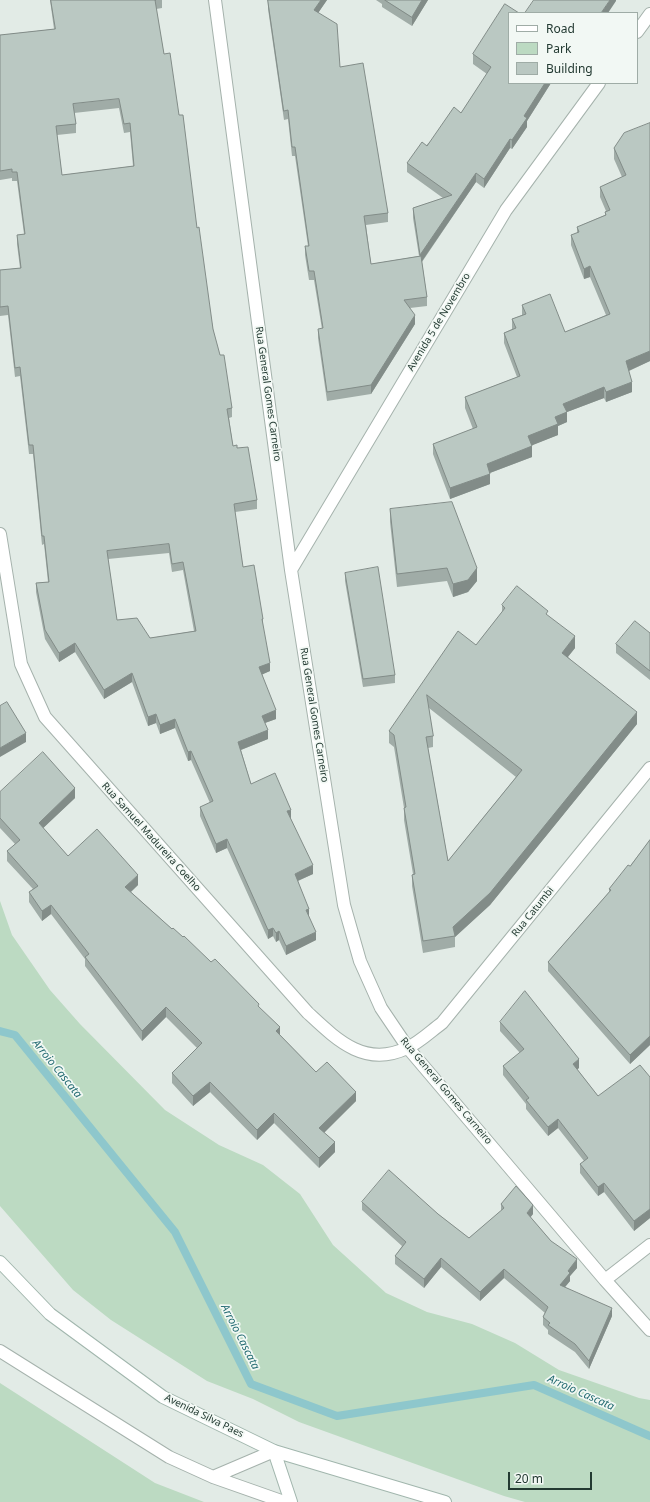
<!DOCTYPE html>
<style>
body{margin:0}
#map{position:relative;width:650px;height:1502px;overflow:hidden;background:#e2ebe6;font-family:"Noto Sans",sans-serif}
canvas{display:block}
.legend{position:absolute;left:508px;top:12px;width:130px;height:72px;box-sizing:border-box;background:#f2f8f4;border:1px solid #9faca6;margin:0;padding:5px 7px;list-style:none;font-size:12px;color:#233a32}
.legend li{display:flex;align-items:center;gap:8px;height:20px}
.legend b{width:20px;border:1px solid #9faca6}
.scale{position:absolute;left:508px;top:1472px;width:84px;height:18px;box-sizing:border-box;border:2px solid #233a32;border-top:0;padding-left:5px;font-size:12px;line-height:14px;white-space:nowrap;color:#233a32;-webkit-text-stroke:3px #f2f8f4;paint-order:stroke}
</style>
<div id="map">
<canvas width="650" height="1502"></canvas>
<ul class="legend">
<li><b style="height:5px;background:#fff"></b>Road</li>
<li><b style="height:11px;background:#bcdac2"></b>Park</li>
<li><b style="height:11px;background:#bac8c2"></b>Building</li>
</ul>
<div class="scale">20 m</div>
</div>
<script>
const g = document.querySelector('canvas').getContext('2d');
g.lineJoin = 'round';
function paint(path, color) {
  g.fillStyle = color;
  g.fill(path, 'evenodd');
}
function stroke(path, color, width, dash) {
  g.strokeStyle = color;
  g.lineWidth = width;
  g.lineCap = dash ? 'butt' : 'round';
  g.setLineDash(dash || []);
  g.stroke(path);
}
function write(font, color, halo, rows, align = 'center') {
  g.font = font + ' "Noto Sans",sans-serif';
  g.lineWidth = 3.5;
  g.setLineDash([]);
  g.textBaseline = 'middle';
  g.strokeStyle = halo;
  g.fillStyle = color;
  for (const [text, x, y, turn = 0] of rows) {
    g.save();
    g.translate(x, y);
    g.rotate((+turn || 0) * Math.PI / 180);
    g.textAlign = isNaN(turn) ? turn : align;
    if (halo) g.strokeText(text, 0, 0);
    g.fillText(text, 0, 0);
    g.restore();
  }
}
const green = new Path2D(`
 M0,901L12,935L50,990L80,1024L165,1110L219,1145L263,1165L300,1194L333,1245L386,1293L427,1312L472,1324L515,1343L559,1370L639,1398L650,1400V1502H525L504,1496L299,1422L253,1399L207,1381L111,1320L73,1290L0,1206Z
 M0,1383L155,1483L204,1502H0Z`);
const stream = new Path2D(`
 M0,1031L15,1035L175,1232L251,1384L337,1416L534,1385L650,1436`);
const lane = new Path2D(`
 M0,1351L169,1457L213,1477L284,1502
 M213,1477L274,1451`);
const street = new Path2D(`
 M215,0L291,570L344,905L360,961L381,1008L408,1048L605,1280L650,1330
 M637,32L650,14
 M0,534L21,664L45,717L308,1013C337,1040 365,1068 407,1048C420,1042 431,1031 442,1023L650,768
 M291,570L506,210L599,83
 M605,1280L650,1245`);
const secondary = new Path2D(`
 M0,1262L50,1314L163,1397L274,1451L445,1502
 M274,1451L291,1502`);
const wall = new Path2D(`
 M50,0H162V8L156,9L164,54L179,115L213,329L232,408V417L229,418L233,446L237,448L257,500V509L235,512L243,567L263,619V628L270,671L262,674L276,719L265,723L268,739L241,750L251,784L291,818V819L313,874L298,881L316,940L286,955L279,940L276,942L273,936L268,939L227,848L216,853L200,816V807L210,803L191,760L188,761L175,728L160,734L156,723L148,726L132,682L104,699L75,652L59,662L45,639L36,592V583L48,582L44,544L42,545L33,454H29L20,376L15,377L8,315L0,316V270L20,268L17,244V235L24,234L17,181H12V178L0,180V35L54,29ZM119,108L124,133L130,132L133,166L62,175L57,135L76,133V124L74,113ZM169,553L172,572L183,570L194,631L150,638L117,620L108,559Z
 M268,0H327L318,13L340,67L388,213V222L366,225L371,264L419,256L413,218V208L443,198L407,172V163L461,113L487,74L473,64V54L505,4L509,83H551L527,121V127L512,149L510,148L484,188L476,182L422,262L427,297V306L410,308L415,324L371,394L327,401L318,338V329H322L314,280H309L305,255V246H308L295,156H292L288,119L284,120L268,9Z
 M376,0H428L412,26L382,7V4Z
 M650,123V361L629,371L632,392L606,402L604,398L567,412V422L558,426V435L532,445V457L490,473V484L450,499L433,454V444L473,429L465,408V397L517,377L504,343V333L512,329V319L522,315V305L565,332L606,315L590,277L584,279L571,245V235L577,233V227L605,215V212L606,211L600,197V187L622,177L614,159V148Z
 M390,509L477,581L468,592L453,597L447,581L397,587L390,522Z
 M345,573L395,675V683L363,687L345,581Z
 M502,605L548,616L575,648L568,657L637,724L490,905L455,937V947L423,953L412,886V875L413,874L404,820V808L394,747L389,743V731L476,645L502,612ZM429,708L516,777L448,861L428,748L433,747V736Z
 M650,633V680L616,653V644Z
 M0,792L75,798L43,828L68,856L138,885L131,892L172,929L183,937L211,962L259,1008L280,1035L316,1072L356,1101L324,1132L335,1152L319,1168L274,1123L257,1140L210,1092L193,1106L172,1083V1073L197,1048L166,1017L142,1041L85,966V959L51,914L42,921L29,902V892L33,889L7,861V851L15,844L0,828Z
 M650,840V1045L630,1064L548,971V962L609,892V889L630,866Z
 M500,1022L579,1068L577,1069L598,1096L650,1077V1218L634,1231L604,1192L598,1196L580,1173V1164L584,1161L558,1128L548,1136L526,1109V1104L503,1075V1066L520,1053L500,1031Z
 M362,1202L438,1214L469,1238L501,1211V1204L533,1214L530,1217L551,1241L577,1268L570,1276V1281L565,1287L612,1316L589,1369L575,1352L548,1334V1330L543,1325V1317L545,1313L504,1278L480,1301L441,1267L424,1288L395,1264V1256L402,1246L362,1210Z`);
const shadedWall = new Path2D(`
 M321,0H327L314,19V10Z
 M422,0H428L412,26V17Z
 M610,0H616V1L608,13H601Z
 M545,83H551L527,121V127L512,149V140L524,116Z
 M510,139V148L484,188V179Z
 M476,173V182L420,264V255Z
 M590,266V277L584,279V269Z
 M415,315V324L371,394V385Z
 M650,351V361L626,372V361Z
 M632,382V392L606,402V392Z
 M604,387V398L567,412V422L558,426V435L528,447V436L555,417L563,404Z
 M532,446V457L487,474V464Z
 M490,474V484L450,499V488Z
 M477,568V581L468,592L453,597V584Z
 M575,636V648L562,664V653Z
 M75,643V652L59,662V653Z
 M270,663V671L259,676V667Z
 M132,673V682L104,699V690Z
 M276,710V719L262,724V716Z
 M637,712V724L490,905L455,937L453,927Z
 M156,714V723L148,726V717Z
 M175,719V728L160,734V725Z
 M268,730V739L238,751V742Z
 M26,733V742L0,757V748Z
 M191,751V760L188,761V752Z
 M75,788V798L39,832V823Z
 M291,810V818L287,820V811Z
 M227,839V848L216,853V844Z
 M313,865V874L295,882V874Z
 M138,875V885L125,897V887Z
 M51,905V914L42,921V911Z
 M309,909V917L306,910Z
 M273,928V936L268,939V930Z
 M279,931V940L276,942V933Z
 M316,932V940L286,955V946Z
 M166,1007V1017L142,1041V1031Z
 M280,1027V1037L276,1031Z
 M650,1036V1045L630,1064V1055Z
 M579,1059V1068L573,1073V1064Z
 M210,1082V1092L193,1106V1096Z
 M356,1092V1101L319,1138V1128Z
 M274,1113V1123L257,1140V1130Z
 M558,1119V1128L548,1136V1127Z
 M335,1142V1152L319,1168V1158Z
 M604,1183V1192L598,1196V1187Z
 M533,1205V1214L527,1222V1213Z
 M650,1209V1218L634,1231V1221Z
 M441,1258V1267L424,1288V1279Z
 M577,1259V1268L570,1276V1281L560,1293V1285L568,1271Z
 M504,1269V1278L480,1301V1292Z
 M612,1308V1316L589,1369V1361Z`);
const building = new Path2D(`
 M51,0H156H155L164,54L170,53L179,115H183L197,228L199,227L213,329L220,355H224L232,408L227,409L233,446L237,445V448L248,447L257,500L234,504L243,567L254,565L263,619H262L270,663L259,667L276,710L262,716L268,730L238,742L251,784L275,773L291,810L287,811L313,865L295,874L309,909L306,910L316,932L286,946L279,931L276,933L273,928L268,930L227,839L216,844L200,807L213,801L191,751L188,752L175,719L160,725L156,714L148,717L132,673L104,690L75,643L59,653L45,630L36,583L49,582L44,536H42L33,445H29L20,367L15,368L8,306L0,307V270L21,268L17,235L25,234L17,172H12V169L0,171V35L55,29ZM119,99L124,124L130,123L134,166L62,175L56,126L76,124L73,104ZM169,544L172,564L183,562L196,631L150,638L137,618L117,620L107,551Z
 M268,0H321L314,10L337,24L340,67L363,63L388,213L364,216L371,264L421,256L427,297L404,300L415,315L371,385L327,392L318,329L323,328L314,271H309L305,246H309L295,147H292L288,110L284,111Z
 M385,0H422L412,17Z
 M534,0H610L601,13H525Z
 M505,4L519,13H509V83H545L524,116L527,118L512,140L510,139L484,179L476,173L420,255L413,208L452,195L407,163L422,142L427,146L454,107L461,113L491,67L473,54Z
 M650,123V351L626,361L632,382L606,392L604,387L563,404L567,412L555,417L558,424L528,436L532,446L487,464L490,474L450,488L433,444L477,427L465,397L520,376L504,333L516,328L512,319L526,314L522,305L550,294L565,332L610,314L590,266L584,269L571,235L579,232L577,227L606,215L605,212L610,210L600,187L626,175L614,148L624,133Z
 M452,502L477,568L468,580L453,584L447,568L397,574L390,509Z
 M378,567L395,675L363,679L345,573Z
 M517,586L548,611L546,614L575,636L562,653L637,712L490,893L453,927L455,936L423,941L412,875L415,874L404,808L406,807L394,735L389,731L458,631L476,645L505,608L502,605ZM427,695L522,770L448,861L426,737L433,736Z
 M635,621L650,633V671L616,644Z
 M7,702L26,733L0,748V706Z
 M43,752L75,788L39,823L68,856L97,829L138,875L125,887L172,929L173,928L183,937L184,936L211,962L215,959L259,1004L258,1006L280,1027L276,1031L316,1072L327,1062L356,1092L319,1128L335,1142L319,1158L274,1113L257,1130L210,1082L193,1096L172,1073L202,1043L166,1007L142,1031L85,957L89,954L51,905L42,911L29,892L38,886L7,851L20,840L0,818V792Z
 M650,840V1036L630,1055L548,962L611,890L609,889L628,865L630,866Z
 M525,991L579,1059L573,1064L598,1096L640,1065L650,1077V1209L634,1221L604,1183L598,1187L580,1164L588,1158L558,1119L548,1127L526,1100L529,1098L503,1066L524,1049L500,1022Z
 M389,1170L438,1214L469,1238L504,1208L501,1204L516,1186L533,1205L527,1213L551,1241L577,1259L568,1271L570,1273L560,1285L612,1308L589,1361L575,1344L548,1325L550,1323L543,1317L548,1307L504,1269L480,1292L441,1258L424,1279L395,1256L406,1242L362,1202Z`);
const streetNames = [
 ["Avenida 5 de Novembro",439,322,-59],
 ["Rua General Gomes Carneiro",268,394,82],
 ["Rua General Gomes Carneiro",314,715,81],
 ["Rua Samuel Madureira Coelho",151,837,48],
 ["Rua Catumbi",533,912,-51],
 ["Rua General Gomes Carneiro",446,1091,50],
 ["Avenida Silva Paes",204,1416,26]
];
const waterNames = [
 ["Arroio Cascata",57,1069,51],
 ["Arroio Cascata",240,1337,63],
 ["Arroio Cascata",581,1393,24]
];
paint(green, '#bcdac2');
stroke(stream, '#8ec7cc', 8);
stroke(lane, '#a5b2ac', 14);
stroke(street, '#a5b2ac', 14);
stroke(secondary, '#a1b6ad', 14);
stroke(lane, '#fff', 12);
stroke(street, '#fff', 12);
stroke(secondary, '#fff', 12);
paint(wall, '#a0aca7');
paint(shadedWall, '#828c88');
paint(building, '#bac8c2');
stroke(building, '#828c88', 1);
write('10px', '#233a32', '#f2f8f4', streetNames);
write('italic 11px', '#226a71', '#f2f8f4', waterNames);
</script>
